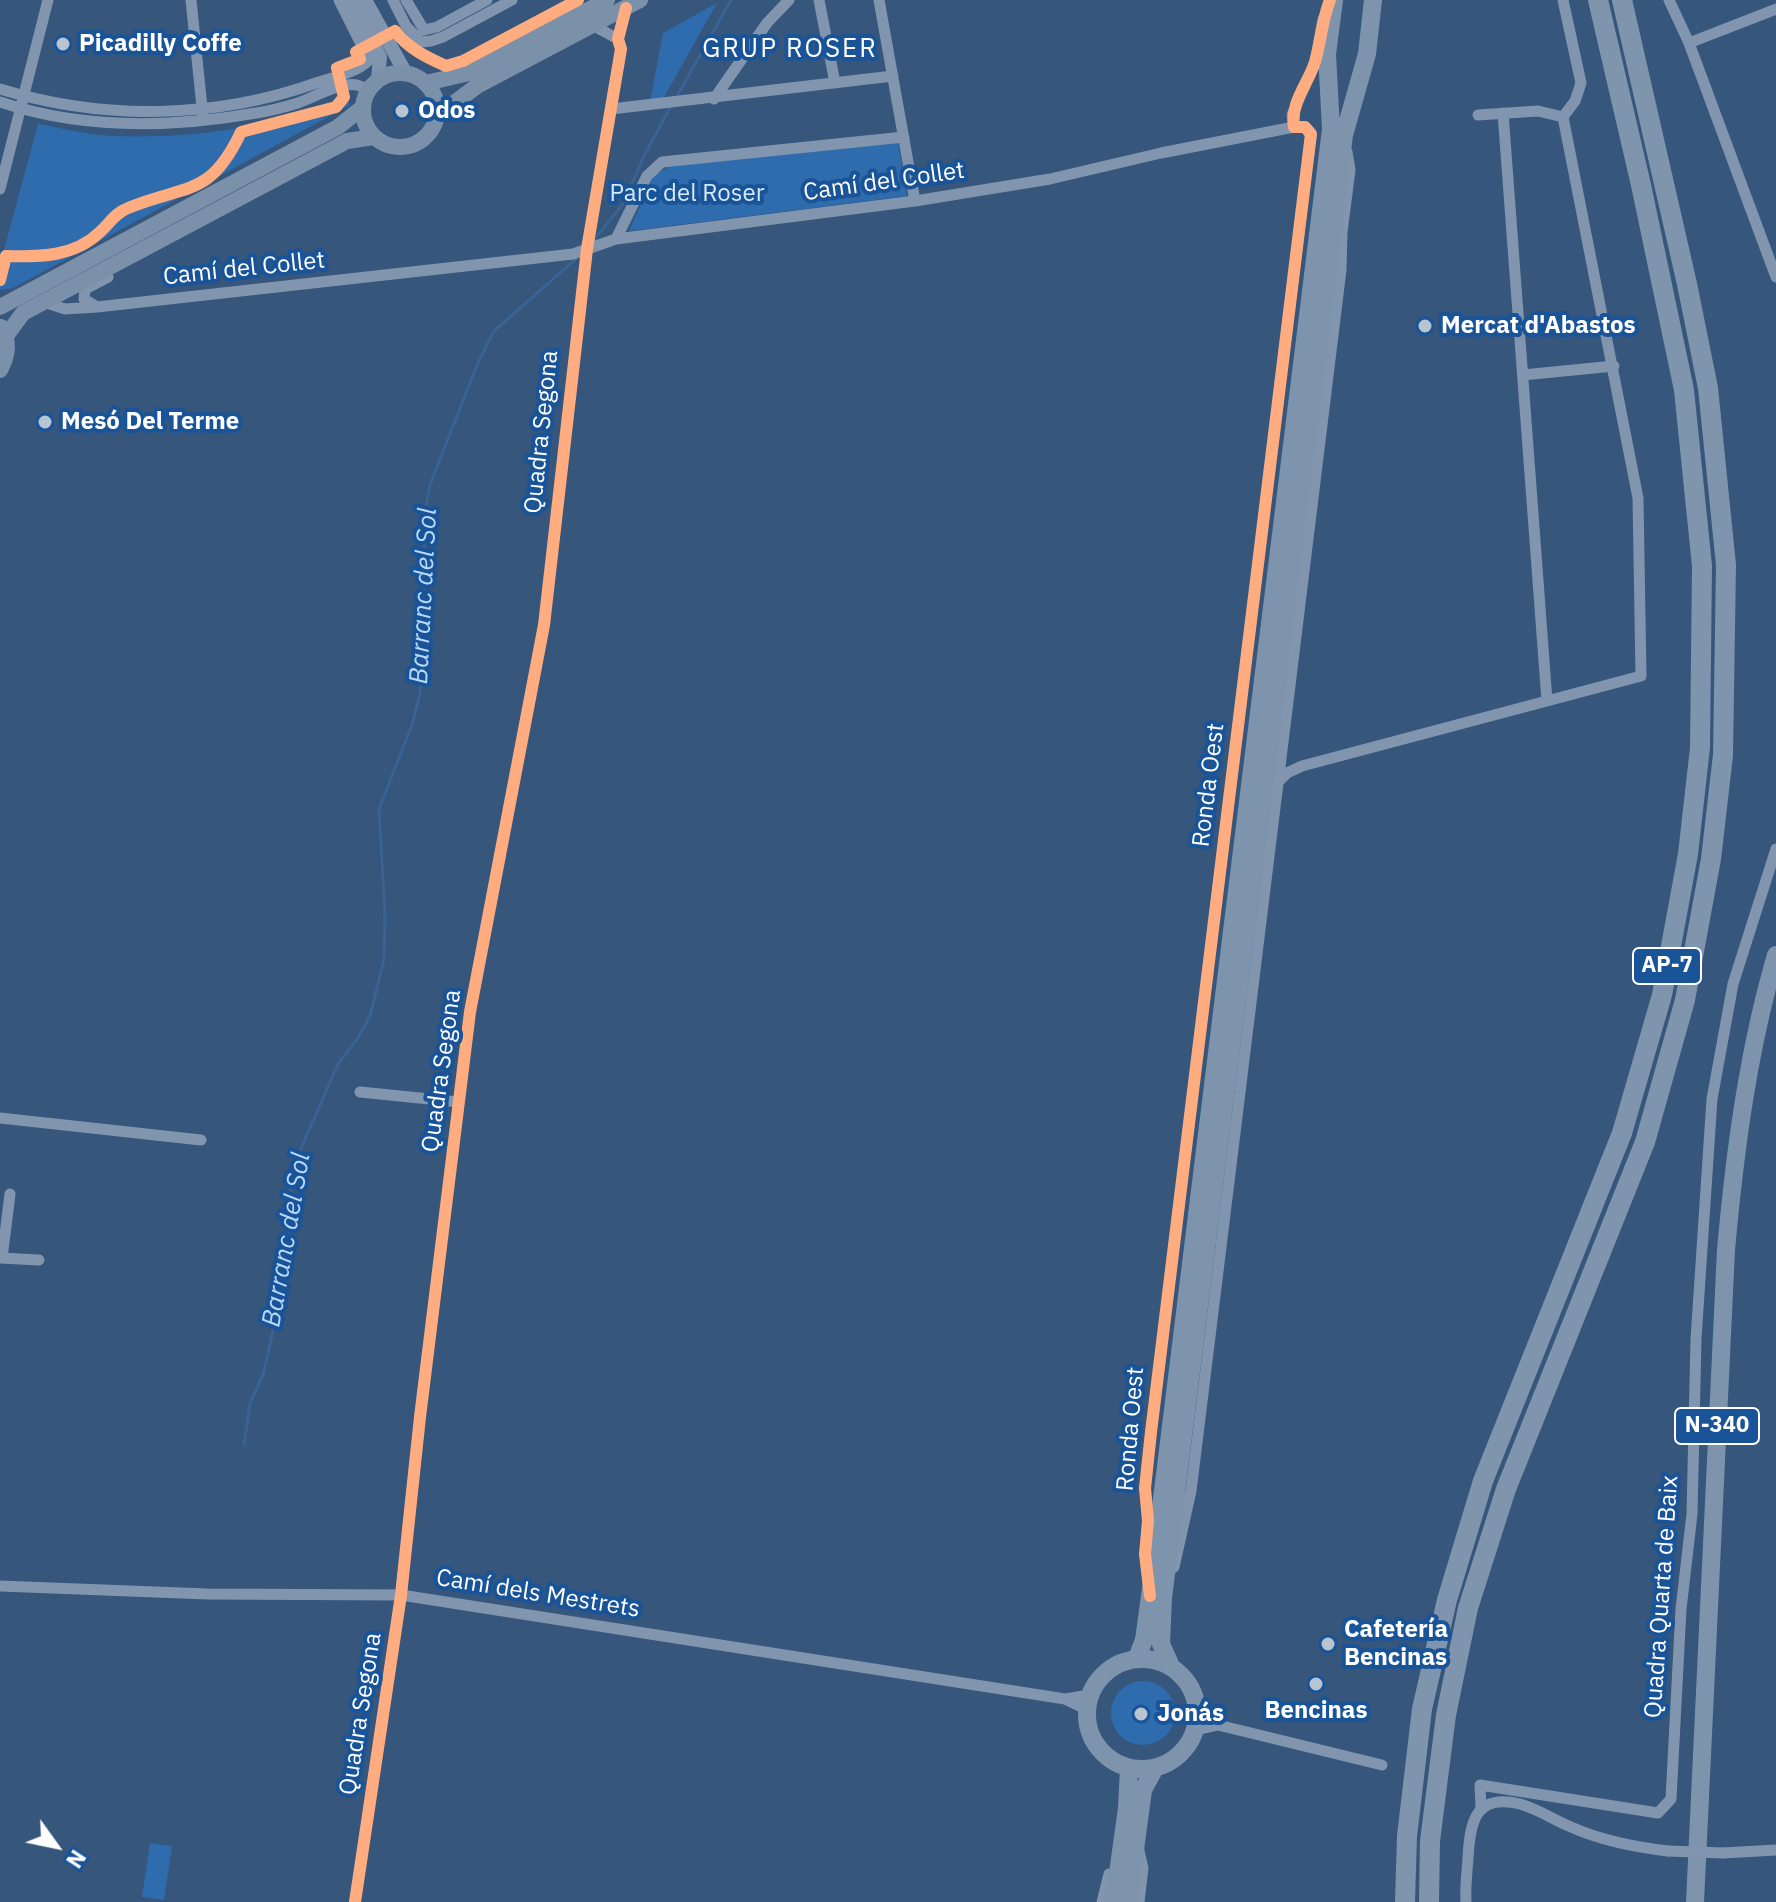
<!DOCTYPE html>
<meta charset="utf-8">
<style>
body{margin:0}
#map{position:relative;width:1776px;height:1902px;overflow:hidden;background:#36567c;font-family:"IBM Plex Sans",sans-serif}
canvas{display:block}
.north{position:absolute;left:16px;top:1806px;width:80px;height:80px;-webkit-text-stroke:6px #195499;paint-order:stroke;rotate:123deg;font-size:22px;font-weight:700;line-height:32px;text-align:center;color:#fff}
.north::after{content:'';display:block;margin:auto;width:28px;height:36px;background:#fff;clip-path:polygon(50% 0,100% 100%,50% 72%,0 100%)}
</style>
<div id="map">
<canvas width="1776" height="1902"></canvas>
<div class="north">N</div>
</div>
<script>
const g = document.querySelector('canvas').getContext('2d');
g.lineJoin = 'round';
function paint(path, color) {
  g.fillStyle = color;
  g.fill(path, 'evenodd');
}
function stroke(path, color, width, dash) {
  g.strokeStyle = color;
  g.lineWidth = width;
  g.lineCap = dash ? 'butt' : 'round';
  g.setLineDash(dash || []);
  g.stroke(path);
}
function write(font, color, halo, rows, align = 'center') {
  g.font = font + ' "IBM Plex Sans",sans-serif';
  g.lineWidth = 8;
  g.setLineDash([]);
  g.textBaseline = 'middle';
  g.strokeStyle = halo;
  g.fillStyle = color;
  for (const [text, x, y, turn = 0] of rows) {
    g.save();
    g.translate(x, y);
    g.rotate((+turn || 0) * Math.PI / 180);
    g.textAlign = isNaN(turn) ? turn : align;
    if (halo) g.strokeText(text, 0, 0);
    g.fillText(text, 0, 0);
    g.restore();
  }
}
const green = new Path2D(`
 M717,3L663,99L650,102L663,33Z
 M347,100L350,105L13,288L0,290V265L38,124C62,128 87,135 111,136C195,139 268,127 347,100Z
 M898,142L907,196L629,231L654,175L671,166Z
 M1111 1713a32 32 0 1 1 64 0a32 32 0 1 1-64 0Z
 M150,1843L172,1846L164,1900L142,1897Z`);
const stream = new Path2D(`
 M677,96L731,0
 M593,241L622,205L646,152L671,106
 M244,1445L250,1403L263,1375L288,1264V1202L299,1153L338,1064L358,1038L370,1016L384,959L385,914L379,809L412,725L420,694L425,512L430,485L477,365L494,331L577,258`);
const minor = new Path2D(`
 M191,0L203,117
 M393,0L406,26L421,42L431,41L443,37L512,0
 M406,0L424,30L437,27L487,0
 M819,0L835,83
 M879,0L915,201
 M1563,0L1581,83L1575,101L1563,117
 M1669,0L1689,43L1776,277
 M592,25L618,39
 M1689,43L1776,9
 M0,89C104,121 216,119 319,82C334,77 358,72 369,60L339,0
 M714,99L767,23L789,0
 M0,102C83,130 171,128 256,113C270,111 285,107 298,103C315,97 339,82 357,85C361,86 365,88 368,90
 M611,109L893,76
 M1503,113L1547,701
 M1478,115L1538,111L1563,117
 M0,189L48,0
 M616,239L647,176L662,162L904,137
 M44,302L65,309L97,307L573,254L616,239L915,201L1050,179L1161,153L1294,127
 M97,307L84,299L85,289L108,277
 M1523,375L1614,366
 M1278,782L1287,773L1302,766L1641,676L1638,498L1563,117
 M360,1092L459,1102
 M0,1118L201,1140
 M0,1258L39,1260
 M2,1258L10,1194
 M1174,1567L1191,1491L1341,270L1342,232L1350,170L1347,152
 M1147,1571L1145,1554L1148,1521L1145,1488L1151,1432L1311,134L1305,127H1294L1292,115L1315,63L1323,19
 M0,1586L207,1594L401,1595L1065,1699L1086,1709
 M1066,1699L1089,1695
 M1198,1713L1218,1725L1382,1765
 M1196,1730L1218,1725
 M1481,1808L1480,1785L1658,1813L1671,1799L1681,1609L1692,1514L1696,1339L1712,1099L1733,984L1776,849
 M1139,1851L1143,1868L1139,1902
 M1723,1853L1776,1850
 M355,1902L401,1595L420,1417L470,1012L544,625L587,249L621,49L618,39L626,8
 M1102,1902L1109,1874
 M1466,1902C1465,1887 1467,1873 1468,1858C1470,1822 1475,1793 1520,1804C1538,1809 1554,1820 1571,1827C1602,1841 1634,1847 1668,1851`);
const tertiary = new Path2D(`
 M350,0L380,57L378,80
 M365,0L405,72`);
const secondary = new Path2D(`
 M363 110a37 37 0 1 1 74 0a37 37 0 1 1-74 0Z
 M426,83L469,73L607,0
 M438,115L477,86L640,0
 M0,307L338,127L363,107
 M6,336L23,313L347,141L374,137
 M0,370C8,355 10,342 1,327`);
const primary = new Path2D(`
 M1137,1658L1144,1640L1150,1596L1331,129L1327,54L1334,0
 M1087 1714a55 55 0 1 1 110 0a55 55 0 1 1-110 0Z
 M1170,1664L1161,1644L1163,1598L1344,135L1367,54L1373,0
 M1114,1902L1127,1808L1129,1768
 M1128,1902L1143,1790L1155,1768`);
const trunk = new Path2D(`
 M1695,1902L1726,1250C1735,1150 1748,1051 1776,955`);
const motorway = new Path2D(`
 M1405,1902L1407,1836L1422,1709L1447,1600L1483,1481L1622,1133L1662,995L1688,854L1700,748L1702,566L1684,390L1641,185L1598,0
 M1429,1902L1430,1841L1446,1715L1468,1608L1506,1489L1645,1142L1685,1000L1711,859L1723,755L1726,565L1708,388L1687,284L1622,0`);
const minorBridge = new Path2D(`
 M1668,1851L1723,1853`);
const cycleway = new Path2D(`
 M0,280L6,256C40,257 74,257 100,232C110,223 115,213 128,208C186,184 210,198 241,132L336,107L344,97L337,68L360,59L356,52L395,31C409,49 426,57 446,66L463,61L578,0
 M1150,1596L1145,1554L1148,1521L1145,1488L1151,1432L1311,134L1305,127H1294C1290,103 1308,84 1315,62C1321,41 1322,20 1330,0
 M355,1902L401,1595L420,1417L470,1012L544,625L587,249L621,49L618,39L626,8`);
const markers = [
 [63,44,8,"#b9c4d1"],
 [402,111,8,"#b9c4d1"],
 [1425,326,8,"#b9c4d1"],
 [45,422,8,"#b9c4d1"],
 [1328,1644,8,"#b9c4d1"],
 [1316,1684,8,"#b9c4d1"],
 [1141,1714,8,"#b9c4d1"]
];
const shields = [
 [1667,966,68],
 [1717,1426,84]
];
const shieldNames = [
 ["AP-7",1667,966],
 ["N-340",1717,1426]
];
const poiNames = [
 ["Picadilly Coffe",79,44],
 ["Odos",418,111],
 ["Mercat d'Abastos",1441,326],
 ["Mesó Del Terme",61,422],
 ["Cafetería",1344,1630],
 ["Bencinas",1344,1658],
 ["Bencinas",1316,1711,"center"],
 ["Jonás",1157,1714]
];
const streetNames = [
 ["Camí del Collet",884,182,-8],
 ["Camí del Collet",244,269,-6],
 ["Quadra Segona",542,432,-84],
 ["Ronda Oest",1209,785,-83],
 ["Quadra Segona",442,1071,-82],
 ["Ronda Oest",1131,1429,-85],
 ["Camí dels Mestrets",538,1594,9],
 ["Quadra Quarta de Baix",1662,1597,-86],
 ["Quadra Segona",361,1714,-81]
];
const parkNames = [
 ["Parc del Roser",687,194]
];
const neighbourhoodNames = [
 ["GRUP ROSER",790,49]
];
const waterNames = [
 ["Barranc del Sol",424,596,-87],
 ["Barranc del Sol",287,1240,-80]
];
paint(green, '#2e6cae');
stroke(stream, '#396393', 3);
stroke(minor, '#8196ae', 11);
stroke(tertiary, '#8196ae', 14);
stroke(secondary, '#7b91aa', 16);
stroke(primary, '#7e93ac', 18);
stroke(trunk, '#7e94ac', 18);
stroke(motorway, '#7f94ad', 20);
stroke(minorBridge, '#8196ae', 11);
stroke(cycleway, '#ffac80', 12);
for (const [x, y, r, color] of markers) {
  const dot = new Path2D();
  dot.arc(x, y, r, 0, 2 * Math.PI);
  g.fillStyle = color;
  g.fill(dot);
  stroke(dot, '#195499', 3);
}
for (const [x, y, w] of shields) {
  const box = new Path2D();
  box.roundRect(x - w / 2, y - 18, w, 36, 6);
  g.fillStyle = '#195499';
  g.fill(box);
  stroke(box, '#fff', 2);
}
write('bold 22px', '#fff', null, shieldNames);
write('bold 24px', '#fff', '#195499', poiNames, 'left');
write('24px', '#fff', '#195499', streetNames);
write('24px', '#d5e8fc', '#195499', parkNames);
g.letterSpacing = '2px';
write('26px', '#fff', '#195499', neighbourhoodNames);
g.letterSpacing = '0px';
write('italic 26px', '#bad8f8', '#195499', waterNames);
</script>
